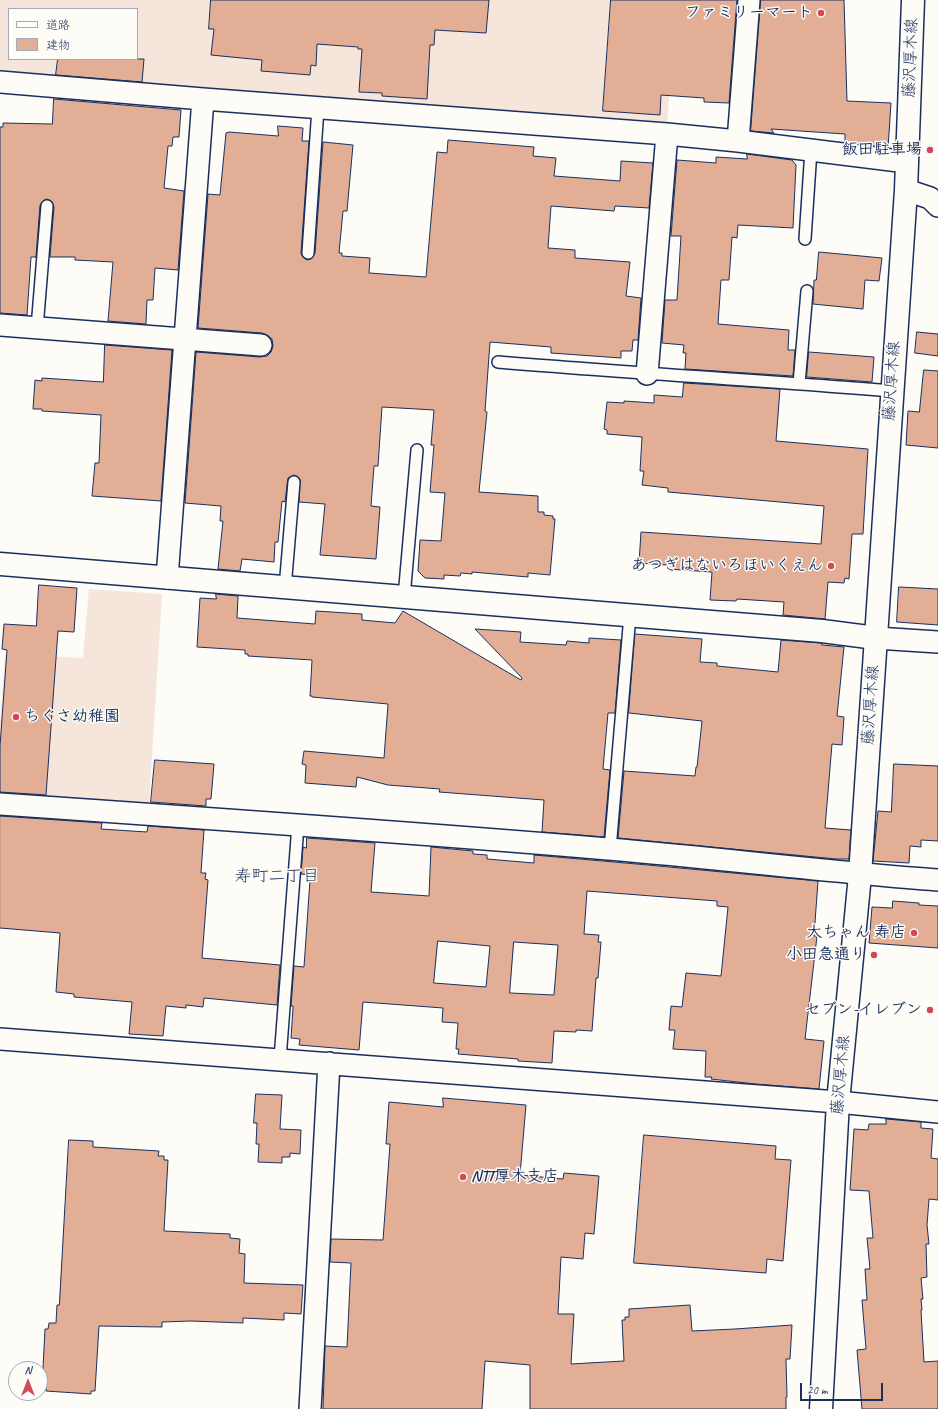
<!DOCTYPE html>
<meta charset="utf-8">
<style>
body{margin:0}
#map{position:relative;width:938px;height:1409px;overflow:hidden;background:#fdfcf7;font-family:Caveat,"Klee One",sans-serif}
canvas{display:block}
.legend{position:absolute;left:8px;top:8px;width:130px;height:52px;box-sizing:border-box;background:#fdfcf7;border:1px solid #a3aaba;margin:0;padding:5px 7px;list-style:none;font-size:12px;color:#1b2f5e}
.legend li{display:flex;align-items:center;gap:8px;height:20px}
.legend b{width:20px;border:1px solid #a3aaba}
.north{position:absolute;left:8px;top:1361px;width:40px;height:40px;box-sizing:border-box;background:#fdfcf7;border:1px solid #a3aaba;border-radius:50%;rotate:0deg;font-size:11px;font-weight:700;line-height:16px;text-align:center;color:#1b2f5e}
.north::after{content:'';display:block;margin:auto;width:14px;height:18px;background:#d1495b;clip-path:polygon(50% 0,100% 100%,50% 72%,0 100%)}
.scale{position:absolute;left:800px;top:1383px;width:83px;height:18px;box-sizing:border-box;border:2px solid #1b2f5e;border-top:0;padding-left:5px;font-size:12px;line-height:14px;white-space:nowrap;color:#1b2f5e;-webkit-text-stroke:3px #fdfcf7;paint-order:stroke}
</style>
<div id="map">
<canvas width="938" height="1409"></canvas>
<ul class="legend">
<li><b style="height:5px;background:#fdfcf7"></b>道路</li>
<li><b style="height:11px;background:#e2ae95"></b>建物</li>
</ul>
<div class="north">N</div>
<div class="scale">20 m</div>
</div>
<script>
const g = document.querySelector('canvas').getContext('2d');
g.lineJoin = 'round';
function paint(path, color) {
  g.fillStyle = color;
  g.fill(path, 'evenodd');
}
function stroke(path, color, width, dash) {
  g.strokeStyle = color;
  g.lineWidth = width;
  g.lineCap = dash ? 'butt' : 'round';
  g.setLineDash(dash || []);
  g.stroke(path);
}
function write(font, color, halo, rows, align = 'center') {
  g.font = font + ' Caveat,"Klee One",sans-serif';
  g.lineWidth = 3;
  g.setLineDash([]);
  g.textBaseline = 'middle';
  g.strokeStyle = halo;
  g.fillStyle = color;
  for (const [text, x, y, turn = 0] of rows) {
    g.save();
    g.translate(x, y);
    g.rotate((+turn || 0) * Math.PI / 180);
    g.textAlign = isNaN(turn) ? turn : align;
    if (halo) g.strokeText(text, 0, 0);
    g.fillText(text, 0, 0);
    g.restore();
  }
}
const built = new Path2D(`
 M0,0H676L667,125L0,73ZM9,9H137V59H9Z
 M89,589L162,594L149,804L0,794V722L5,654L83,658Z`);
const building = new Path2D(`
 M211,0H489L486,33L435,30L434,45H430L427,99L382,96V93L359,92L362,49H358V47L317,44L316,66L311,65L310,75L261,71L262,60L211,55L214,29H209Z
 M611,0H737L729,103L704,102V98L661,95L660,115L603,111Z
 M761,0H844L847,101L891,103L888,148L845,142V134L771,129L774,133L751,131Z
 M58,59H144L142,82L56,75Z
 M54,99L181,110L179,137H173L172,146H168L164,188L184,191L178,270L155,268L153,300H147L146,324L108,321L113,262L75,260V257H50L54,207L51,201L47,199L44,200L40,205L36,257H31L27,315L0,313V127H3V123L52,124Z
 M278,126L303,128L302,141H309L301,253L302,256L307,260L311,259L315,253L323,142L353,145L347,211H343L339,253H342V256L370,258L369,273L426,277L437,152L447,153L448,140L534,147L533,156L556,158L554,176L620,181L621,161L653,163L649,208L615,206L614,211L551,206L548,248L575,250V258L630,262L626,296L641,298L638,340H633L632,351H621V358L551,353V347L490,342L485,411L487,412L479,492L538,496V512H544V515L553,516V519H555L550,575L528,573V577L472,572V574L461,573L460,576L444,575V579L425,578L418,571L420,540L441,541L445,493L430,492L434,445H431L434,410L382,407L378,466H374L371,506L380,507L376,559L320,555L325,504L299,502L300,479L298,477L294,475L288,478L285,502L282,501L278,542H275L274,562L242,559L240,571L218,569L223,521H220L221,506L185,503L196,352L260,357L267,356L271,352L273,346L272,339L267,335L262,333L198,328L208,194L220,195L226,133L229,132L278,136Z
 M747,154L792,160L796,165L793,228L738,225L737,238L732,237L729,280H721L718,324L789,330L788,350H795L793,376L685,369L686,353H683L684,345L662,343L665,300H677L681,236H671L677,160L716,163V157L747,159Z
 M819,252L882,258L879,281L865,280L863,309L813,304L814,280H816Z
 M917,332L938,334V356L915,353Z
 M105,345L172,350L161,501L92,496L95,463H99L101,415L42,411V409H33L35,380L42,381V378L103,382Z
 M809,352L874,357L872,382L807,377Z
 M924,370L938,371V448L906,445L908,411L919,412Z
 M684,383L780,389L776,441L868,449L863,534H852L849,579L845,578L844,583L828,582L825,619L783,615L784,602L737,599L736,601L710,600L712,572L667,569V565L639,563L641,532L821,544L824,506L668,492V488L642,485L644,471H640L642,437L607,434V430L604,429L607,402L624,403V401L654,403V395L682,397Z
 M39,585L77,588L74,632L58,631L46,795L0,792V746L7,650L2,649L4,624L36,626Z
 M899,587L938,589V625L897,622Z
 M216,594L238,596L237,618L315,624L316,611L362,614V620L395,623L403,611L521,680L522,678L475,629L521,632L520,642L566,645L567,641L589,643V638L621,640L615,713H608L603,769L610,770L604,837L542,832L544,800L439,792L440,789L388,785L357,777L356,787L305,783L306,765L302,764L304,751L384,758L388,704L312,697V696H310L312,660L248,656V654H245V650L197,647L200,598L216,599Z
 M635,634L702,639L700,662L717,663V666L778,672L781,640L821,643L822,644V645L844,647L837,716L844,717L842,745L832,744L825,828L851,830L849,859H836L618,838L624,771L695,776L696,767H697L702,721L629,713Z
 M155,760L214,764L211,799H206V806L151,802Z
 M894,764L938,766V841L921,840V847L910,846L909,863L873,861L878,811L891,812Z
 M0,816L102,823L101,829L147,832L148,826L204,830L201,873H206L205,879L208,880L202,958L280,965L277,1005L204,998L203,1007L186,1005V1008L166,1006L163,1036L129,1034L132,1002L74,997V994L56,992L60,933L0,928Z
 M307,838L375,843L371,892L429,896L431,847L473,851V854L487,855V859L534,863V855L648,865L818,881L814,936H817L805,1039L824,1041L819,1089L755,1084L711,1079L712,1077H705L706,1051L673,1049L675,1030H669L671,1006L682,1007L686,973L721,976L728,907L717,906V901L587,891L584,934L599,935L598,942H601L598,978H596L592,1031L576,1030V1032L554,1031L552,1063L518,1061V1059L458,1054L459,1049H456L458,1023L442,1022L443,1008L363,1002L359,1050L299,1045L300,1039L291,1038L293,1008V1006H291L294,966L304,967L310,880V875L301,874L303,847L306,848ZM438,941L490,946L486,987L434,983ZM514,942L558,945L554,995L510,993Z
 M893,901L919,903V905L938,906V948L869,943L872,907L892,908Z
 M256,1094L282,1095L280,1129L301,1130L300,1154L290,1153V1157H282V1163L258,1162L259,1144H256L257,1123H254Z
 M443,1098L526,1105L520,1175L563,1179L564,1173L599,1176L594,1234L585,1233L583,1259L561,1257L558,1314H574L571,1364L624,1361L622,1320H625V1317H629V1309L690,1305L692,1331L735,1329L792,1325L790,1359H786L787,1397H786V1409H530V1365L485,1361L482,1409H323L325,1346L347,1347L351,1263L330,1262L331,1239L383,1240L390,1144H386L389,1102L443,1107Z
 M886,1119L921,1122V1128L933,1129L931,1158L938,1159V1200L929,1199L927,1225L929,1244H926L927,1277L921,1278L923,1299H921L922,1310H921L924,1362L938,1361V1409H862L857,1350L866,1349L862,1300H867L865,1269H870L867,1238H873L869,1191L850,1190L854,1129L868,1130L869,1124H886Z
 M644,1135L776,1146L775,1159L791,1160L783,1261L767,1259L766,1273L634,1263Z
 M69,1140L93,1141V1147L159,1151L158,1156H164V1160H168L164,1231L230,1234V1238L240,1239L239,1253L245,1254L244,1283L303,1285L301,1314L284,1313V1320L243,1318V1323L191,1321L162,1322V1327L99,1326L95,1391H91V1394L46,1391V1388H42L45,1329H48L49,1323H56L57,1305H59Z`);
const service = new Path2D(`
 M805,239L811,150
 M308,253L318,108
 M37,328L47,206
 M498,362C629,373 760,380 891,391
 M799,384L807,291
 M285,588L294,482
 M404,597L417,450
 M610,849L630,615
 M280,1059L298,825`);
const minor = new Path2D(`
 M0,82L203,99L667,134L738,141L907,162
 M738,141L749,0
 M906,190L930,198L938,206
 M0,325L261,345
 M647,374L667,134
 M167,578L203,99
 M876,638L938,642
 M0,804C203,818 406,832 608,849C718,858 828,872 938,880
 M0,1039L838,1102L938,1112
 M310,1409L329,1063`);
const tertiary = new Path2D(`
 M0,564L822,631L876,638`);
const primary = new Path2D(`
 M821,1409L838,1102L860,875L906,190L913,0`);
const markers = [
 [821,13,4,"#d1495b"],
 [930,150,4,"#d1495b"],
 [831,566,4,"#d1495b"],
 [16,717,4,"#d1495b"],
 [914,933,4,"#d1495b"],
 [874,955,4,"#d1495b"],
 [930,1010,4,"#d1495b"],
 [463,1177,4,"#d1495b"]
];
const poiNames = [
 ["ファミリーマート",813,13],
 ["飯田駐車場",922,150],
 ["あつぎはないろほいくえん",823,566],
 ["ちぐさ幼稚園",24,717,"left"],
 ["大ちゃん 寿店",906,933],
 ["小田急通り",866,955],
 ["セブン-イレブン",922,1010],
 ["NTT厚木支店",471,1177,"left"]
];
const streetNames = [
 ["藤沢厚木線",911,58,-88],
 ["藤沢厚木線",892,381,-86],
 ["藤沢厚木線",871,705,-86],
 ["藤沢厚木線",841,1075,-85]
];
const neighbourhoodNames = [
 ["寿町二丁目",277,877]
];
paint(built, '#f5e5da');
paint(building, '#e2ae95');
stroke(building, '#1b2f5e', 1);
stroke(service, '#1b2f5e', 14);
stroke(minor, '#1b2f5e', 24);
stroke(tertiary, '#1b2f5e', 25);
stroke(primary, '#1b2f5e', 25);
stroke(service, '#fdfcf7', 11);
stroke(minor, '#fdfcf7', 21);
stroke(tertiary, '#fdfcf7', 22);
stroke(primary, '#fdfcf7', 22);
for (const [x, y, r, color] of markers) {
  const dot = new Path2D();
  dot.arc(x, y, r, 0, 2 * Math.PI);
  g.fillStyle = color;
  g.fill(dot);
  stroke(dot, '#fdfcf7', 1.5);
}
write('bold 16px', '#1b2f5e', '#fdfcf7', poiNames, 'right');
write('16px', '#1b2f5e', '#fdfcf7', streetNames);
write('17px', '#1b2f5e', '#fdfcf7', neighbourhoodNames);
</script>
